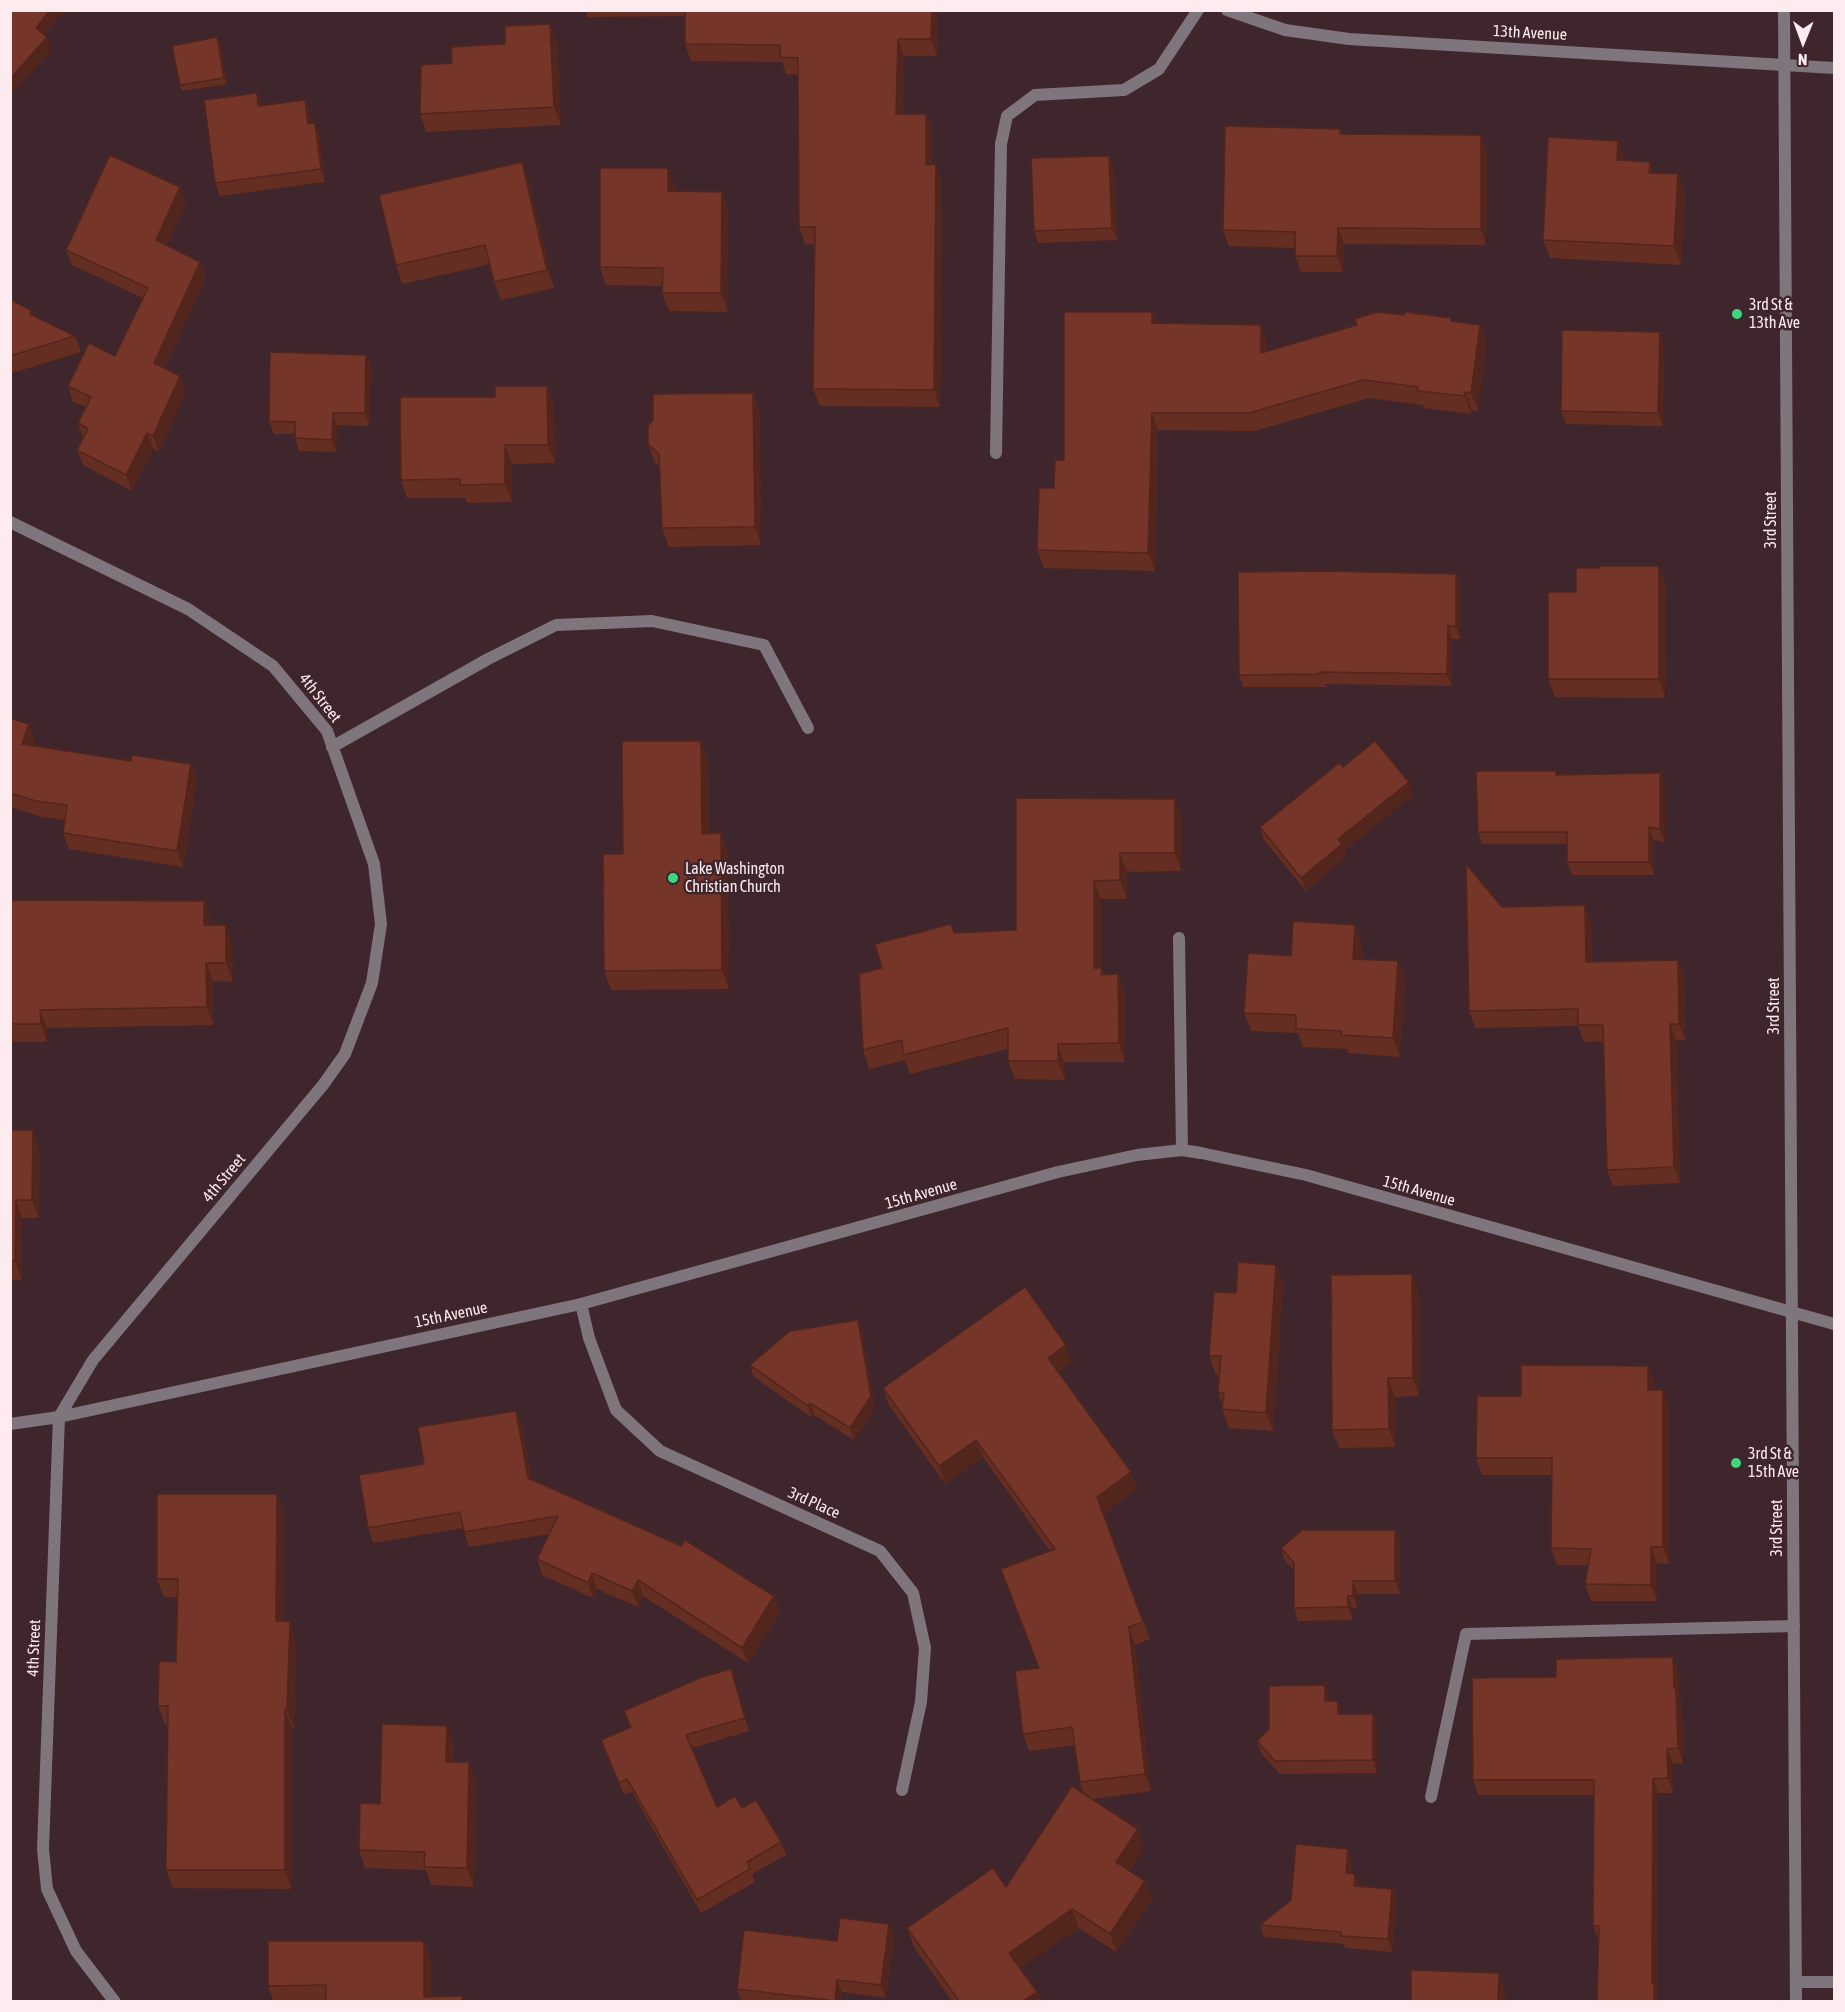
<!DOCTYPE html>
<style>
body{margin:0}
#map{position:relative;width:1845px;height:2012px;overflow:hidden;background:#3f262d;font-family:"Asap Condensed",sans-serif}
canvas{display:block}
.frame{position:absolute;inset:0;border:12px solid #fdebef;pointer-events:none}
.north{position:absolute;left:1773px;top:12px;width:60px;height:60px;-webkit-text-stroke:4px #3f262d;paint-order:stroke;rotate:181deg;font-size:16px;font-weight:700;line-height:24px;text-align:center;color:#fdebef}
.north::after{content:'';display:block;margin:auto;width:21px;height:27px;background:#fdebef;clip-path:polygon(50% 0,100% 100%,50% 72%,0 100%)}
</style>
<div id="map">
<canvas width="1845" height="2012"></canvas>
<div class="frame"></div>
<div class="north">N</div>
</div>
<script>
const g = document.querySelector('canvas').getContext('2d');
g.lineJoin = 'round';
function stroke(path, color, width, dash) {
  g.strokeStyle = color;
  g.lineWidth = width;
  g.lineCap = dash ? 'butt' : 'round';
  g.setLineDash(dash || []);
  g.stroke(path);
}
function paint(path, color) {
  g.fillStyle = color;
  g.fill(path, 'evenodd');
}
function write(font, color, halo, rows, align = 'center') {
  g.font = font + ' "Asap Condensed",sans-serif';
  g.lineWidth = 5;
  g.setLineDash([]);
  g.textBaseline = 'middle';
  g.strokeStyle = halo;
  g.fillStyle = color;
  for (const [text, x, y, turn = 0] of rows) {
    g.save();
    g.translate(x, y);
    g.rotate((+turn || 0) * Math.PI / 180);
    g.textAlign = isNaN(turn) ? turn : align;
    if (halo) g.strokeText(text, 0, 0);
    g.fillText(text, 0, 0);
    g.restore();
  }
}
const service = new Path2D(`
 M996,453L1001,144L1007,116L1035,95L1124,90L1159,69L1198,10
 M332,747L488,659L556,625L652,621L764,645L808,728
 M1179,938L1182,1150
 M1431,1797L1466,1634L1794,1626`);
const minor = new Path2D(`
 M1227,10L1285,30L1349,39L1834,68
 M10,522L188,609L273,666L327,731L374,864L381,924L372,983L345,1054L323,1085L93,1360L59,1417
 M581,1304L589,1338L616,1410L660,1451L880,1551L913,1593L925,1648L921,1702L902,1790
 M1796,1982H1834`);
const tertiary = new Path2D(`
 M1784,10L1796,2002
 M59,1417L43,1849L47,1889L76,1951L115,2002
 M10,1424L59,1417L581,1304L1058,1172L1137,1155L1182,1150L1201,1153L1306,1175L1834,1324`);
const wall = new Path2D(`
 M585,10H938L937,56H904L903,114H926L932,131V164L942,181L940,407L820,406L813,389L815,244H805L799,227L798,75L786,74L782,62L691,61L685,44V16L588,17Z
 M550,24L557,43L561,125L426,132L420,114L452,63L505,44Z
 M217,37L220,44L227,84L182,91L180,85Z
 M257,93L262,106L305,100L310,113L311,123H315L319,135L325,182L220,196L215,183Z
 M1340,129L1342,134L1487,151L1486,245L1344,244L1343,272H1301L1295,256V248L1229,246L1223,230Z
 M1618,141L1624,161L1654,173L1678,174L1685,193L1681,265L1550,258L1543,240Z
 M522,162L528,180L554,288L501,300L494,282L490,264L402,284L396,265Z
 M1114,168L1117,240L1038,243L1034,231Z
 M675,186V191L722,192L728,210V312L669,311L662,293V286L606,285L600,267Z
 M186,203L166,246L206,277L164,368L180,376L186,391L159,452L153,448L132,491L83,465L77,450L83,438L78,423L86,407L73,402L68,386L115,356L143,298L72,265L66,250Z
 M10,299L33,316L75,336L81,352L12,373L10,376Z
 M1152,312L1156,323L1261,325L1267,343V351L1452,321L1480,325L1486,342L1478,411L1472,410L1471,414L1424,408L1423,405L1369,398L1255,431L1158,430L1155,571L1044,568L1037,550L1054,488L1064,460Z
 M1664,345L1663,426L1566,424L1561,411Z
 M366,355L371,367L369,426L337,425L336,452L299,451L295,438V434H274L269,421Z
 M554,404L555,463L512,464V502L467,503L465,498H407L401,480Z
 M760,411L761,545L669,547L662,528L660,467L655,463L648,444Z
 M1599,568L1666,585L1665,698L1555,697L1548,679L1576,592Z
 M1460,586V639H1452V686L1325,684L1326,687H1243L1239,675Z
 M10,718L29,724L35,740L33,746L131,761L197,780L183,867L69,849L63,833L65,820L42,817L10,807Z
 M708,759L709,833H721L728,851L729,989L611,990L604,971L623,854Z
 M1343,767L1413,795L1345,850L1347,856L1306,891L1264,840L1260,827Z
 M1557,775L1665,786V842L1654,840V875H1572L1567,862V844H1482L1478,832Z
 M1016,798L1181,817V871L1127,872V899H1101V968L1104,975L1118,974L1125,993V1062H1064L1065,1080L1015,1079L1008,1061V1049L910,1074L905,1060L869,1069L863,1050L882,968L954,933L1016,930Z
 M10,900L204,901L210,919V925L232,943L233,982L213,981V1025L47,1028V1042H10Z
 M1502,907L1591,922L1592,961L1684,977L1685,1040H1676L1680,1183L1613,1186L1607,1170L1604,1041L1584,1042L1578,1026L1475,1028L1469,1011Z
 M1362,944L1361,959L1405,979L1400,1057L1348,1053L1347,1049L1303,1047L1298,1033L1251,1031L1244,1013L1291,956Z
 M10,1130L39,1148V1218H22V1280L10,1279Z
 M1283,1283L1273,1431L1229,1428L1222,1409L1223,1405L1218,1392L1219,1375H1216L1209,1356L1236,1293Z
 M1419,1293V1396L1395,1397V1447L1339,1448L1332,1430Z
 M858,1320L862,1332L875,1408L854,1440L814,1415L812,1418L754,1377L750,1365Z
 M1072,1362L1059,1372L1137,1489L1103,1514L1150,1639L1135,1645L1151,1791L1092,1799L1144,1848L1129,1871L1152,1899L1116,1952L1079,1928L1020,1968L1037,1992L1040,2001H952L914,1947L907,1928L1006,1887L1084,1794L1080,1782L1075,1745L1029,1751L1023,1734L1039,1668L1050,1551L983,1457L945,1484L889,1405L883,1388Z
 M1648,1366L1654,1382V1390L1669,1407V1564L1657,1563V1601H1591L1585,1584L1588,1565H1557L1551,1548L1552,1475H1482L1476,1458L1521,1396Z
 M516,1411L522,1426L531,1479L774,1596L780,1612L748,1663L643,1596L638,1607L597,1589L593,1598L542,1575L537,1559L549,1534L469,1547L463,1528L373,1543L368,1528L424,1464Z
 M284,1512L283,1621L296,1640L294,1728H292L291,1889L173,1888L166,1870L168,1725L165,1724L158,1706L176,1662L178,1597H164L157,1579Z
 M1400,1542V1594H1357V1608H1353V1620L1298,1621L1294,1608V1570L1285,1561L1281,1548Z
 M1678,1671L1679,1694L1682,1703L1683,1763L1673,1764V1793H1658V1993L1659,1998L1599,1941L1593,1926L1594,1795H1478L1473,1780L1556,1677Z
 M735,1681L749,1731L692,1748L717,1807L742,1808L781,1842L786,1855L752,1874L755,1882L701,1913L632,1792L624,1795L601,1740L630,1727L624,1711Z
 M1330,1698V1701L1342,1714H1373L1377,1727V1773L1280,1774L1261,1753L1257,1741Z
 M454,1745L453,1762H469L476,1781L474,1887L431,1885L426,1870L365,1868L359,1850L380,1804Z
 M1352,1861L1351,1873L1360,1886L1392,1889L1397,1901L1392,1952L1345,1948L1344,1944L1264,1937L1260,1925Z
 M889,1924L894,1936L886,1998L842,1992L841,2001H741L737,1989L837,1941Z
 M431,1959V1997L463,2001H273L268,1986Z`);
const shadedWall = new Path2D(`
 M50,10H65L40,40L36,28Z
 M932,10H938L937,56L931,39Z
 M550,24L557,43L561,125L554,107Z
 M47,37L51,50L10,96V79Z
 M217,37L220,44L227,84L224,78Z
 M898,39L904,56L903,131L896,114Z
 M257,93L262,106H258Z
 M305,100L310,113L313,136L308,124Z
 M926,114L932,131V182L926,165Z
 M315,123L319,135L325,182L321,169Z
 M1481,135L1487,151L1486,245L1481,229Z
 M1618,141L1624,159V179L1617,160Z
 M1109,156L1114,168L1117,240L1112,228Z
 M522,162L528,180L554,288L547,270Z
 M1650,162L1656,180L1649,173Z
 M936,164L942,181L940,407L934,390Z
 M668,168L675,186L674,210L668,191Z
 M1678,174L1685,193L1681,265L1674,246Z
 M180,187L186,203L161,256L156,240Z
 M722,192L728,210V312L721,293Z
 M1338,228L1344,244L1343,272L1337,256Z
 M200,262L206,277L159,378L154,363Z
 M1152,312L1159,330L1152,323Z
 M1261,325L1267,343V370L1261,353Z
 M1480,325L1486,342L1478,411L1471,393Z
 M1660,332L1664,345L1663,426L1658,413Z
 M366,355L371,367L369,426L365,413Z
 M180,376L186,391L159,452L153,436Z
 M547,386L554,404L555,463L548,445Z
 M1465,392L1472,410L1471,414L1465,396Z
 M753,393L760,411L761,545L755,527Z
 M333,413L337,425L336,452L332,440Z
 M1152,413L1158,430L1155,571L1148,553Z
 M147,433L153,448L132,491L126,475Z
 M505,445L512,464V502L505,484Z
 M1659,566L1666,585L1665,698L1659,679Z
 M1456,574L1460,586V639L1456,626Z
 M1448,626L1452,639V686L1447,674Z
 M29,724L35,740L28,760L22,744Z
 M701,741L708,759L709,852L702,834Z
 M191,764L197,780L183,867L177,851Z
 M1660,773L1665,786V842L1660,829Z
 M1409,782L1413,795L1345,850L1347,856L1306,891L1301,878L1338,839Z
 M1175,799L1181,817V871L1175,853Z
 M1649,827L1654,840V875L1649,862Z
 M721,833L728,851L729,989L722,970Z
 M1120,853L1127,872V899L1120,880Z
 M1094,881L1101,899V986L1094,968Z
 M204,901L210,919L211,943L204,925Z
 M1585,905L1591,922L1592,978L1586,962Z
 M226,925L232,943L233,982L226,963Z
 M1355,925L1362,944L1360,977L1353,959Z
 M1678,960L1684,977L1685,1040L1679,1024Z
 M1398,961L1405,979L1400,1057L1393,1038Z
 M206,963L213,981V1025L207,1007Z
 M1118,974L1125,993V1062L1119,1043Z
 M40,1010L47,1028V1042L41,1024Z
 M1670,1024L1676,1040L1680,1183L1674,1167Z
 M1058,1044L1064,1062L1065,1080L1058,1061Z
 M33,1130L39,1148V1218L32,1200Z
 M16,1200L22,1218V1280L15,1261Z
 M1276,1265L1283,1283L1273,1431L1266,1413Z
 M1412,1274L1419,1293V1396L1413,1378Z
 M858,1320L862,1332L875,1408L854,1440L850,1428Z
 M1066,1345L1072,1362L1055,1375L1048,1358Z
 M1648,1366L1654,1382V1406L1648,1390Z
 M1388,1378L1395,1397V1447L1389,1429Z
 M1663,1390L1669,1407V1564L1663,1547Z
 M810,1403L814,1415L812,1418L808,1406Z
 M516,1411L522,1426L533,1493L528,1478Z
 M976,1440L983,1457L945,1484L939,1466Z
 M1131,1472L1137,1489L1103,1514L1097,1497Z
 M277,1494L284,1512L283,1639L276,1621Z
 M1395,1530L1400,1542V1594L1395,1581Z
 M1651,1547L1657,1563V1601L1651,1585Z
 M592,1573L597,1589L593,1598L588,1583Z
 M638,1580L643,1596L638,1607L632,1591Z
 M1353,1581L1357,1594V1608L1353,1596Z
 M774,1596L780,1612L748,1663L742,1648Z
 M1348,1596L1353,1608V1620L1348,1607Z
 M290,1621L296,1640L294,1728L287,1710Z
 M1129,1627L1135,1645L1151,1791L1145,1774Z
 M1673,1657L1678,1671L1679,1694L1682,1703L1683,1763L1678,1748L1674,1688Z
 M731,1669L735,1681L749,1731L745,1718Z
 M1325,1685L1330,1698V1714L1325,1701Z
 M1338,1701L1342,1714H1338Z
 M285,1710L292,1728L291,1889L285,1870Z
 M1373,1714L1377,1727V1773L1373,1760Z
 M447,1726L454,1745L452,1780L446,1762Z
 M1667,1749L1673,1764V1793L1668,1778Z
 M469,1762L476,1781L474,1887L467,1868Z
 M1653,1779L1658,1793V1993L1659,2001H1654L1652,1983Z
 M1138,1829L1144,1848L1123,1881L1116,1862Z
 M1348,1849L1352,1861L1350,1885L1346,1873Z
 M1355,1874L1360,1886H1354Z
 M1145,1881L1152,1899L1116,1952L1110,1934Z
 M1392,1889L1397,1901L1392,1952L1388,1939Z
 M1072,1909L1079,1928L1016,1971L1009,1953Z
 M889,1924L894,1936L886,1998L881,1985Z
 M424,1941L431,1959V2001L424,1997Z
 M1499,1973L1506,1991L1505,2001H1498Z
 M837,1980L842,1992L841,2001H835Z
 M1037,1992L1040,2001H1023Z`);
const building = new Path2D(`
 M10,10H50L36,28L47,37L10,79Z
 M685,10H932L931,39H898L896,114H926V165L936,164L934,390L813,389L815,227H799L798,58L780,57V45L685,44Z
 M550,24L554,107L420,114L421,65L452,63L451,47L505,44V26Z
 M217,37L224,78L180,85L172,46Z
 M257,93L258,106L305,100L308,124L315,123L321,169L215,183L204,100Z
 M1225,126L1340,129V134L1481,135V229L1338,228L1337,256H1295V232L1223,230Z
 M1548,137L1618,141L1617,160L1650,162L1649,173L1678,174L1674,246L1543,240Z
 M110,155L180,187L156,240L200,262L154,363L180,376L153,436L147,433L126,475L77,450L88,429L78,423L91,397L68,386L89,343L115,356L148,288L66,250Z
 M1109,156L1112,228L1034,231L1031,158Z
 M522,162L547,270L494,282L485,245L396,265L379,195Z
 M600,168H668V191L722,192L721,293H662L663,268L600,267Z
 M10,299L32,311L30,314L75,336L10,356Z
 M1064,312H1152V323L1261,325V353L1357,325L1355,319L1377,312L1404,315L1405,312L1451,318V321L1480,325L1471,393L1465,392V396L1418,391V387L1363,380L1249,413H1152L1148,553L1037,550L1039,488H1054L1055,460H1064Z
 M1562,330L1660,332L1658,413L1561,411Z
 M270,352L366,355L365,413H333L332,440L295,438V422L269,421Z
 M495,386H547L548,445H505V484L460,485V479L401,480L400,397H495Z
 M753,393L755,527L662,528L659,454L648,444V426L653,420V394Z
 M1599,566H1659V679H1548V592H1576V568H1599Z
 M1326,571L1456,574V626H1448L1447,674L1319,672L1321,674L1239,675L1238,572Z
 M10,718L29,724L22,744L131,761L132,755L191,764L177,851L63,833L67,805L36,801L10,793Z
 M622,741H701L702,834L721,833L722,970L604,971L603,854H623Z
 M1375,741L1409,782L1338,839L1342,844L1301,878L1260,827L1339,763L1343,767Z
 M1476,771H1556V775L1660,773V829L1649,827V862H1567V832H1478Z
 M1016,798L1175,799V853H1120V880L1094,881V968H1102L1101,975L1118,974L1119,1043L1058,1044V1061H1008V1028L903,1055L902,1040L863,1050L859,974L882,968L875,944L951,924L954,933L1016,930Z
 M1466,864L1502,907L1585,905L1586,962L1678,960L1679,1024H1670L1674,1167L1607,1170L1603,1025H1578V1009L1469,1011Z
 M10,900L204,901V925H226V963H206L207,1007L40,1010L41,1024H10Z
 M1293,921L1355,925L1353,959L1398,961L1393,1038L1341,1035L1342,1031L1296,1029V1015L1244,1013L1248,953L1291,956Z
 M10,1130H33L32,1200H16L15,1261H10Z
 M1238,1262L1276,1265L1266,1413L1222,1409L1224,1393L1218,1392L1221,1356H1209L1214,1292L1236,1293Z
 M1412,1274L1413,1378H1388L1389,1429L1332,1430L1331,1275Z
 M1025,1287L1066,1345L1048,1358L1131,1472L1097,1497L1143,1622L1129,1627L1145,1774L1080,1782L1072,1727L1023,1734L1015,1671L1039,1668L1001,1569L1055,1549L976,1440L939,1466L883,1388Z
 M858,1320L871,1396L850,1428L810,1403L808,1406L750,1365L790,1331Z
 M1521,1365L1648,1366V1390H1663V1547H1651V1585L1585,1584L1591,1549L1551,1548L1552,1458H1476L1477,1396H1521Z
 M516,1411L528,1478L681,1546L685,1540L774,1596L742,1648L638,1580L632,1591L592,1573L588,1583L537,1559L558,1516L464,1532L460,1512L368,1528L359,1475L424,1464L418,1427Z
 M157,1494H277L276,1621H290L287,1710H285V1870H166L168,1706H158L159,1661L176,1662L178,1579H157Z
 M1302,1530H1395V1581H1353V1596H1348V1607L1294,1608V1563L1281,1548Z
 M1673,1657L1674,1688H1676L1678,1748L1667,1749L1668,1778L1653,1779L1652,1983H1654V2001H1597L1599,1926H1593L1594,1780H1473L1472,1678L1556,1677V1659Z
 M731,1669L745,1718L686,1735L717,1807L735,1796L742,1808L756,1800L781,1842L747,1862L750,1869L697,1900L627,1779L619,1783L601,1740L631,1727L624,1711L702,1677Z
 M1325,1685V1701H1338V1714H1373V1760L1275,1761L1257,1741L1269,1729V1686Z
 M382,1724L447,1726L446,1762H469L467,1868L424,1867L425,1852L359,1850L360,1803L380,1804Z
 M1072,1786L1138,1829L1116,1862L1145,1881L1110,1934L1072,1909L1009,1953L1037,1992L1023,2001H959L907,1928L993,1868L1006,1887Z
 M1296,1844L1348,1849L1346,1873L1355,1874L1354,1886L1392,1889L1388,1939L1341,1936V1932L1260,1925L1291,1900Z
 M840,1918L889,1924L881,1985L837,1980L835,2001L737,1989L744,1930L837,1941Z
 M268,1941H424V1997L462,1996V2001H326V1985L268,1986Z
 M1411,1970L1499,1973L1498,2001H1411Z`);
const markers = [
 [1737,314,6,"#3fd77d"],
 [673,878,6,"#3fd77d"],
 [1736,1463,6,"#3fd77d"]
];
const streetNames = [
 ["13th Avenue",1530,33,3],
 ["3rd Street",1771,520,-90],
 ["4th Street",320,698,52],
 ["3rd Street",1774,1006,-90],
 ["4th Street",224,1178,-50],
 ["15th Avenue",1419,1191,16],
 ["15th Avenue",921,1194,-16],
 ["15th Avenue",451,1315,-12],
 ["3rd Place",814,1503,24],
 ["3rd Street",1777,1528,-90],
 ["4th Street",34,1648,-88]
];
const poiNames = [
 ["3rd St &",1749,305],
 ["13th Ave",1749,323],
 ["Lake Washington",685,869],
 ["Christian Church",685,887],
 ["3rd St &",1748,1454],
 ["15th Ave",1748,1472]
];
stroke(service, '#7f757d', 12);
stroke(minor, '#7f757d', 12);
stroke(tertiary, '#7f757d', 12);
paint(wall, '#652e23');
paint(shadedWall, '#52251d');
paint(building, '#753529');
stroke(building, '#52251d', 1.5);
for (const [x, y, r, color] of markers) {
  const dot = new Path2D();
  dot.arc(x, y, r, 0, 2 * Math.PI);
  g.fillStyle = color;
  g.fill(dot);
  stroke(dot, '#3f262d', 2);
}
write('16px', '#fdebef', '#3f262d', streetNames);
write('16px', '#fdebef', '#3f262d', poiNames, 'left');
</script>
